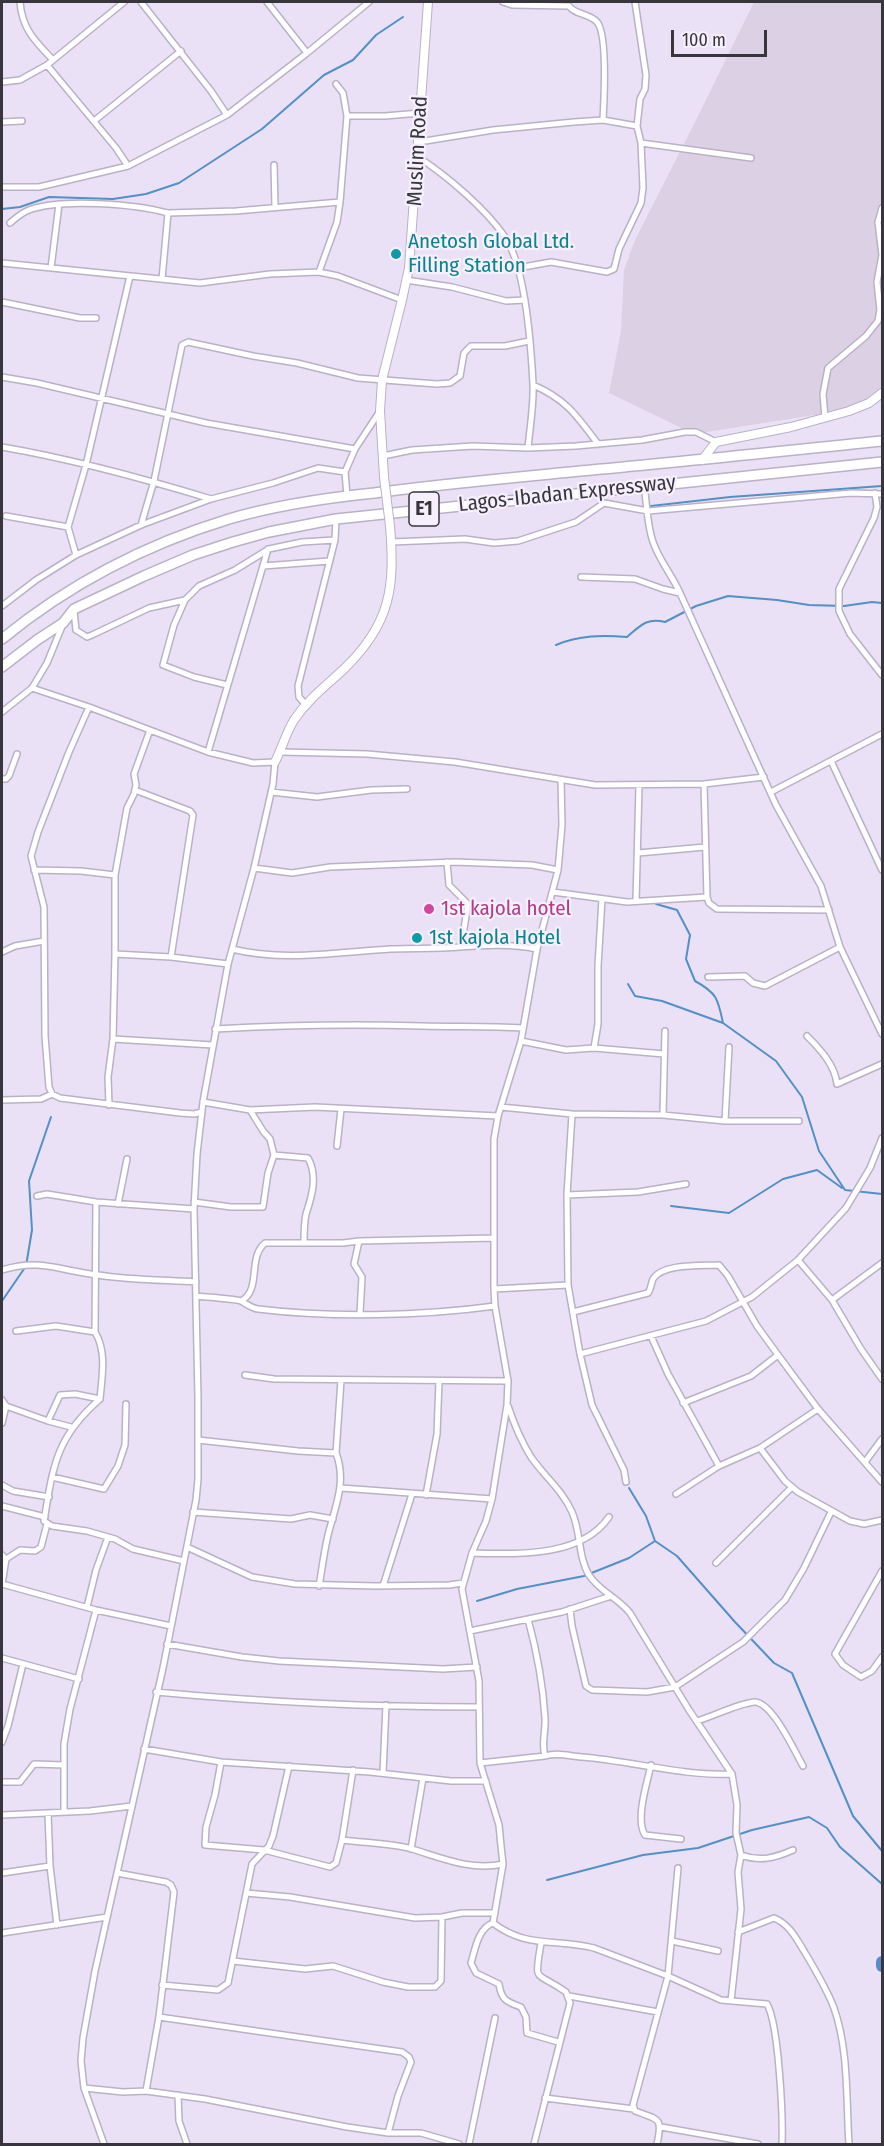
<!DOCTYPE html>
<style>
body{margin:0}
#map{position:relative;width:884px;height:2146px;overflow:hidden;background:#ebe1f7;font-family:"Fira Sans Condensed",sans-serif}
canvas{display:block}
.frame{position:absolute;inset:0;border:3px solid #39353d;pointer-events:none}
.scale{position:absolute;left:671px;top:30px;width:96px;height:27px;box-sizing:border-box;border:3px solid #39353d;border-top:0;padding-left:8px;font-size:18px;line-height:21px;white-space:nowrap;color:#39353d;-webkit-text-stroke:4px #f6f0fe;paint-order:stroke}
</style>
<div id="map">
<canvas width="884" height="2146"></canvas>
<div class="frame"></div>
<div class="scale">100 m</div>
</div>
<script>
const g = document.querySelector('canvas').getContext('2d');
g.lineJoin = 'round';
function paint(path, color) {
  g.fillStyle = color;
  g.fill(path, 'evenodd');
}
function stroke(path, color, width, dash) {
  g.strokeStyle = color;
  g.lineWidth = width;
  g.lineCap = dash ? 'butt' : 'round';
  g.setLineDash(dash || []);
  g.stroke(path);
}
function write(font, color, halo, rows, align = 'center') {
  g.font = font + ' "Fira Sans Condensed",sans-serif';
  g.lineWidth = 4.5;
  g.setLineDash([]);
  g.textBaseline = 'middle';
  g.strokeStyle = halo;
  g.fillStyle = color;
  for (const [text, x, y, turn = 0] of rows) {
    g.save();
    g.translate(x, y);
    g.rotate((+turn || 0) * Math.PI / 180);
    g.textAlign = isNaN(turn) ? turn : align;
    if (halo) g.strokeText(text, 0, 0);
    g.fillText(text, 0, 0);
    g.restore();
  }
}
const commercial = new Path2D(`
 M754,2H882V390L859,408L694,434L609,393L621,331L624,270L635,240L698,116Z`);
const stream = new Path2D(`
 M2,209L20,207L49,197L113,199L146,194L179,183L262,129L324,75L353,60L376,35L403,17
 M651,506L730,497L882,486
 M556,645C579,635 603,635 627,637C640,626 647,617 665,622L696,606L728,596L777,600L809,605L844,606L872,602L882,603
 M656,904L677,910L690,935L686,959L695,981C717,993 718,999 723,1023
 M628,984L635,996L662,1001L723,1023L776,1061L802,1097L819,1151L845,1190L882,1194
 M671,1206L729,1213L783,1179L817,1170L842,1188
 M2,1301L26,1266L32,1230L29,1181L51,1117
 M629,1488L646,1516L655,1541L677,1556L735,1622L774,1663L792,1673L853,1816L882,1851
 M477,1601L517,1589L584,1576L629,1558L655,1541
 M547,1880L643,1855L698,1848L752,1830L809,1817L827,1828L840,1847L882,1884`);
const river = new Path2D(`
 M882,1962V1966`);
const street = new Path2D(`
 M20,2C22,29 35,41 53,60
 M141,2L211,91L227,115
 M267,2L307,53
 M503,2L512,5L569,6C575,15 589,13 597,22C608,34 604,101 603,120
 M47,65L116,148L128,166
 M2,82L20,80L47,65L124,2
 M347,116H385L420,113
 M94,121L181,51
 M2,122L22,121
 M419,142L493,130L574,122L603,120L637,126
 M641,143L751,158
 M418,157C447,176 485,208 505,237C526,268 531,345 533,384C534,404 530,427 528,448
 M274,165L275,207
 M2,187H39L128,166L227,115L307,53L369,2
 M168,213L236,211L340,202
 M10,223C16,218 21,213 29,210C61,198 135,204 168,213L162,279
 M2,263L200,283L270,274L319,272L338,276L402,300
 M51,268L59,204
 M518,268L551,262L607,272L614,269L619,249L641,203L643,188L641,143L637,126L640,99L645,89L646,75L635,2
 M319,272L337,222L340,202L347,116L343,93L336,84
 M406,280L452,287L506,301L525,300
 M2,302L80,318H96
 M2,377L37,383L206,423L355,449
 M533,385C566,399 577,416 598,444
 M825,418L823,394L828,368L866,336L878,321L880,310L877,282L882,255L878,222L882,208
 M2,447C72,459 142,478 211,499
 M383,456L412,450L473,446L528,448L576,446L642,440L685,432H696L716,442
 M644,486C647,504 647,525 653,542C659,560 672,575 680,593L776,805L821,886L840,947L882,1034
 M875,493L877,507L874,518L839,589V611L850,634L882,675
 M347,496L345,472L355,449L380,411
 M6,516L68,527
 M141,525L154,481L182,345L188,342L253,356L297,363L358,378L437,384L450,383L460,376L464,353L471,346H505L529,341
 M392,542L465,539L494,543L518,541L576,522L604,503L648,511L851,493L882,494
 M76,555L68,527L86,465L130,276
 M263,566L329,561
 M581,577L635,579L663,589L680,593
 M185,600L174,625L163,665L194,677L227,685
 M2,606L36,580L76,555L141,525L211,499L273,483L318,468L345,472
 M74,611L76,630L87,637L92,635L149,608L185,600L199,586L235,570L269,549L302,542L335,540
 M32,688L89,707L208,752L253,763L275,762L273,784L254,868L228,964L203,1102L197,1154L194,1209L198,1398V1479L196,1500L163,1668L95,1971L83,2038L81,2061L84,2088L104,2144
 M306,705L299,697L298,686L335,540L336,519
 M89,707L69,752L38,832L31,856L44,907L45,1036L49,1087L52,1094L60,1098L180,1113L194,1114L202,1112
 M2,712L32,688L47,663L63,624
 M208,752L268,549
 M281,752L367,754L455,762L595,785L704,784L764,777
 M831,761L882,870
 M2,779H6L9,776L17,754
 M704,784L707,897
 M135,790L190,811L193,815L171,957
 M271,792L317,797L371,790L407,789
 M771,792L882,734
 M638,853L705,847
 M447,862L449,885L468,904L461,947
 M254,868L292,873L330,867L455,862L532,865L558,870
 M34,870L81,871L115,875
 M553,892L627,902L707,897L709,903L717,909L829,910
 M636,901L639,786
 M232,949C284,962 339,952 391,949C414,948 437,949 460,947C487,945 511,944 537,949
 M2,952L15,946L44,941
 M115,954L171,957L228,964
 M708,977L745,976L753,983L765,986L840,947
 M215,1029C284,1025 353,1024 422,1026C456,1027 489,1026 523,1028
 M807,1036C820,1049 835,1065 837,1084L882,1064
 M113,1039L213,1045
 M521,1041L566,1050L594,1048L664,1054
 M594,1048L598,1024V966L602,899
 M2,1100L41,1099L52,1094
 M203,1102L250,1110L315,1107L498,1116
 M109,1105L108,1077L113,1039L115,954V875L127,808L134,794L136,785L134,774L150,730
 M501,1107L572,1114L663,1115L725,1121H799
 M572,1114L567,1195L568,1285L580,1354L592,1405L624,1470L626,1482
 M663,1115L665,1031
 M725,1121L729,1047
 M337,1146L341,1109
 M274,1155L308,1158C318,1176 312,1196 306,1214C304,1223 304,1234 304,1243
 M567,1195L638,1192L686,1184
 M37,1196L47,1194L96,1202L194,1209
 M96,1202L95,1332C107,1352 102,1376 100,1399C56,1437 53,1466 44,1521L52,1526L87,1531L115,1539L133,1549L184,1561
 M194,1202L231,1207H263L268,1173L274,1155L270,1139L263,1131L250,1110
 M118,1204L127,1159
 M359,1241L354,1264L362,1277L360,1313
 M798,1260L832,1300L861,1349L882,1379
 M2,1270C41,1258 60,1271 98,1275C130,1280 163,1280 196,1282
 M494,1289L568,1285
 M196,1296C205,1297 235,1299 241,1301C247,1304 251,1308 258,1309C331,1318 422,1316 495,1306
 M832,1300L882,1263
 M241,1301C262,1290 247,1258 265,1243H343L359,1241L494,1238
 M573,1312L648,1293C651,1289 651,1284 653,1279C663,1263 702,1266 719,1265L728,1276L757,1326L778,1355L818,1409L882,1482
 M16,1331L56,1326L95,1332
 M651,1336L668,1374L719,1466
 M580,1354L706,1321L752,1297L798,1260L846,1208L870,1168L882,1138
 M245,1375L274,1379L508,1381
 M2,1400L6,1406L48,1421L60,1395L75,1394L100,1399
 M683,1403L751,1376L778,1355
 M508,1406C514,1424 521,1441 531,1457C544,1476 563,1491 572,1512C581,1532 578,1557 589,1575C599,1591 618,1598 630,1613L689,1710L732,1774L737,1805L736,1833L741,1855L738,1872L741,1909L731,2001
 M48,1421L71,1427
 M2,1423L6,1406
 M198,1440L298,1451L336,1453
 M760,1448L785,1481L798,1492L850,1521L864,1524L882,1520
 M865,1462L882,1439
 M52,1477L104,1489L118,1466L125,1445L126,1404
 M2,1485L13,1491L49,1497
 M341,1488L492,1499
 M676,1494L719,1466L760,1448L818,1409
 M426,1495L437,1434L439,1381
 M2,1506L45,1517
 M193,1512L291,1519L310,1515L333,1519
 M187,1547L252,1577L295,1584L375,1586L449,1585L463,1583
 M472,1553C516,1554 581,1558 609,1517
 M2,1555L6,1559L2,1584L96,1610L171,1626
 M6,1559L20,1550L35,1551L41,1547L47,1524
 M716,1563L792,1487
 M882,1571L835,1654L843,1665L861,1677L872,1671L882,1657
 M319,1586C322,1569 324,1552 328,1535C335,1507 347,1482 336,1453L341,1380
 M383,1586L412,1494
 M87,1607L96,1570L108,1537
 M570,1609L572,1626L586,1686L592,1690L647,1692L675,1687L743,1642L785,1600L804,1568L831,1512
 M528,1619C537,1652 543,1684 545,1718C546,1731 541,1743 545,1756C557,1752 569,1756 582,1757C632,1761 681,1776 732,1774
 M470,1631L562,1612L611,1596
 M167,1644L242,1657L279,1661L443,1669L477,1667
 M2,1658L79,1679
 M156,1692C263,1702 371,1707 479,1707
 M697,1721C714,1716 737,1704 754,1702C772,1701 795,1752 803,1766
 M2,1742L8,1726L23,1664
 M144,1749L221,1762L370,1772L451,1781H486
 M221,1762L215,1795L206,1827L205,1845L264,1850L330,1867L336,1863L342,1840C365,1843 390,1843 412,1849C442,1858 471,1871 503,1864
 M480,1763L545,1756
 M651,1765C647,1783 635,1820 645,1835L681,1839
 M383,1773L386,1705
 M2,1782H20L34,1764L64,1765
 M64,1812V1744L70,1709L96,1610
 M48,1813L50,1866L57,1925
 M2,1815L90,1811L132,1806
 M342,1840L353,1770
 M411,1849L423,1778
 M741,1855C760,1862 775,1858 793,1850
 M2,1873L50,1866
 M117,1873L166,1882L171,1885L174,1892L159,2017L146,2091
 M246,1893L290,1897L415,1918L442,1917L462,1913H495
 M493,1923C527,1949 556,1938 594,1948L668,1976L721,2000L767,2004C779,2025 783,2118 782,2144
 M738,1932L774,1918C789,1924 796,1938 804,1951C813,1966 828,1992 834,2008C849,2051 846,2100 849,2144
 M2,1933L107,1917
 M672,1941L718,1951
 M233,1961L305,1969L333,1966L383,1982L408,1987H435L441,1981L442,1917
 M162,1985L218,1990L228,1983L252,1864L269,1846L273,1836L289,1766
 M569,1996L658,2012
 M159,2017L402,2052L409,2057L411,2062L398,2096L388,2133
 M558,2042L527,2033L526,2017L521,2007C506,2002 501,1999 499,1984L476,1973L471,1963C475,1950 478,1928 493,1923L503,1864L501,1846L499,1825L480,1763L479,1681L462,1589L472,1553L486,1521L492,1499L507,1405L508,1381L495,1306L494,1289V1139L498,1116L521,1041L537,949L558,870L562,825L561,780
 M84,2088L123,2092L146,2091L205,2099L347,2127L388,2133H421L459,2144
 M178,2095L179,2121L187,2144
 M545,2098L634,2109
 M661,2127L758,2144
 M469,2144L495,2018
 M534,2144L570,2003L566,1992C535,1970 534,1985 541,1943
 M657,2144C663,2117 659,2120 635,2111L633,2105L668,1976L678,1868`);
const secondary = new Path2D(`
 M702,460L716,442L791,427L849,411L869,403L882,393
 M384,477L380,411L382,380L402,300L409,268L428,2
 M275,762C282,748 286,733 294,720C308,699 327,685 345,668C391,623 395,587 390,526`);
const highway = new Path2D(`
 M2,639C68,585 147,544 229,519C276,505 325,498 374,493C442,484 511,478 580,471C681,462 782,451 882,441
 M2,667L37,640L63,623L74,609L144,576L193,555L233,542L269,532L336,519L882,462`);
const secondaryBridge = new Path2D(`
 M384,477L390,526`);
const markers = [
 [396,254,6,"#0f9aa8"],
 [429,909,6,"#d1479c"],
 [417,938,6,"#0f9aa8"]
];
const shields = [
 [424,509,30]
];
const shieldNames = [
 ["E1",424,509]
];
const streetNames = [
 ["Muslim Road",418,151,-87],
 ["Lagos-Ibadan Expressway",567,494,-6]
];
const cultureNames = [
 ["Anetosh Global Ltd.",408,242],
 ["Filling Station",408,266],
 ["1st kajola Hotel",429,938]
];
const hotelNames = [
 ["1st kajola hotel",441,909]
];
paint(commercial, '#dcd1e4');
stroke(stream, '#5390c6', 2);
stroke(river, '#5390c6', 12);
stroke(street, '#bab1c6', 8);
stroke(secondary, '#bab1c6', 10);
stroke(highway, '#bab1c6', 12);
stroke(street, '#fff', 5);
stroke(secondary, '#fff', 8);
stroke(highway, '#fff', 9);
stroke(secondaryBridge, '#bab1c6', 10, []);
stroke(secondaryBridge, '#fff', 8);
for (const [x, y, r, color] of markers) {
  const dot = new Path2D();
  dot.arc(x, y, r, 0, 2 * Math.PI);
  g.fillStyle = color;
  g.fill(dot);
  stroke(dot, '#f6f0fe', 2);
}
for (const [x, y, w] of shields) {
  const box = new Path2D();
  box.roundRect(x - w / 2, y - 17, w, 34, 4.5);
  g.fillStyle = '#f6f0fe';
  g.fill(box);
  stroke(box, '#39353d', 1.5);
}
write('bold 20px', '#39353d', null, shieldNames);
write('21px', '#39353d', '#f6f0fe', streetNames);
write('21px', '#0d838f', '#f6f0fe', cultureNames, 'left');
write('21px', '#b23c85', '#f6f0fe', hotelNames, 'left');
</script>
